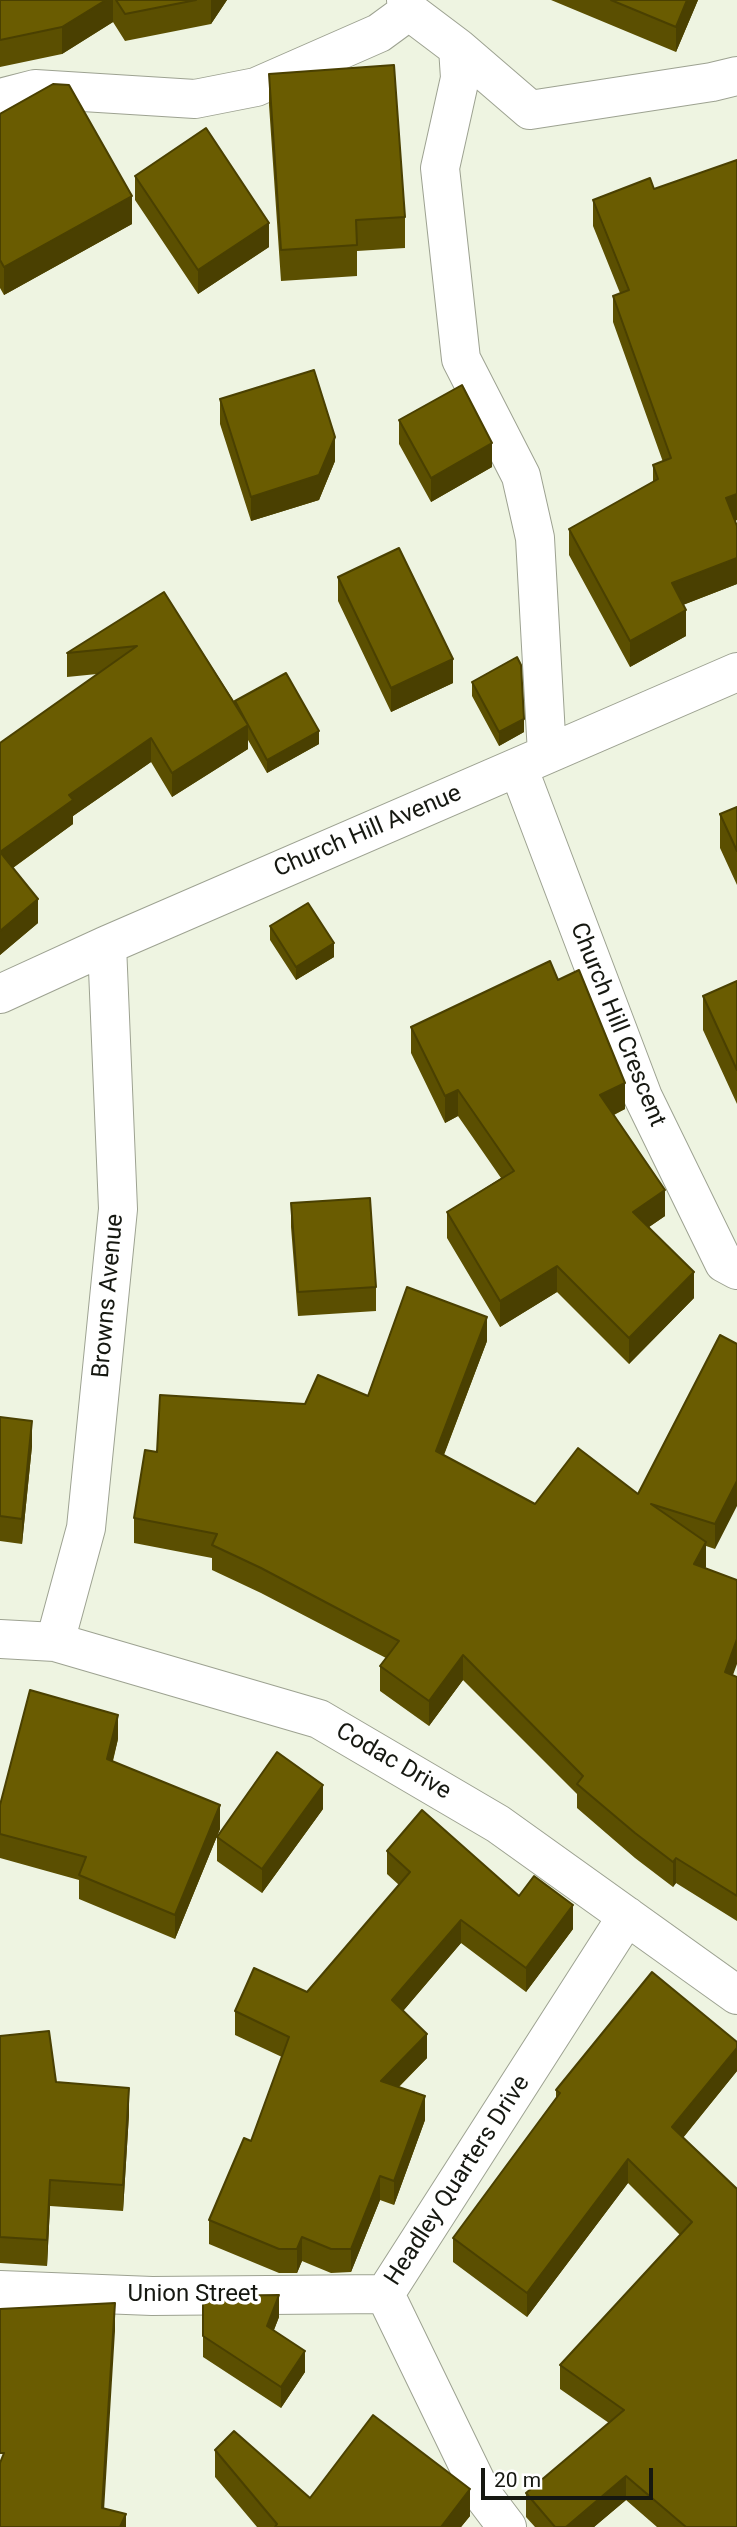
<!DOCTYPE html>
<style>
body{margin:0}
#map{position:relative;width:737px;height:2527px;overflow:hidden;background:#eef4e1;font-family:Roboto,sans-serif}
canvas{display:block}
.scale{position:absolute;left:481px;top:2468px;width:172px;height:32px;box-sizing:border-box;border:4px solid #161811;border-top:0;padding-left:9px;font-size:21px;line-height:24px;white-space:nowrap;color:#161811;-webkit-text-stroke:5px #fff;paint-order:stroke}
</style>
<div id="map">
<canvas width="737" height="2527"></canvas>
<div class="scale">20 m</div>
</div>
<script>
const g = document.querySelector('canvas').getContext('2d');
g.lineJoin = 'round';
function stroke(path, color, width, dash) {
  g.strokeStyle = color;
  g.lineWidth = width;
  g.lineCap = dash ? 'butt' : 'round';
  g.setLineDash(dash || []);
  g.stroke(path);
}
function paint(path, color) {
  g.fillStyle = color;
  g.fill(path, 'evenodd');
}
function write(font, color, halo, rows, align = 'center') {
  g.font = font + ' Roboto,sans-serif';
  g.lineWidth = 7;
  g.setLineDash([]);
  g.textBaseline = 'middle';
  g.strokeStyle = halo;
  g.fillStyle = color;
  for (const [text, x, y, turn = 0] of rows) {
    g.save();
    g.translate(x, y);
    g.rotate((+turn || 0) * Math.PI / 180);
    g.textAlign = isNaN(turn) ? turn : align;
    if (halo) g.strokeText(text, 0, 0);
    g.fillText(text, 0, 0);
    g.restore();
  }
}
const minor = new Path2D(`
 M406,0L409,11L458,48L530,110L712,82L737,76
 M458,48L460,78L440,168L461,359L521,476L535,538L547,754
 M0,98L35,89L195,99L256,87L379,33L409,11
 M518,767L643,1097L724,1263L737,1270
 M0,994L107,945L737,672
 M0,1639L55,1642L319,1719L498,1824L737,1995
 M55,1642L86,1528L118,1209L107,945
 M0,2290L152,2296L385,2294
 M507,2527L482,2494L385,2294L627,1916`);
const wall = new Path2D(`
 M0,0H227L211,24L125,41L113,22L62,54L0,67Z
 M551,0H698L676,52Z
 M269,74L405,217V248L357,251V276L281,281L269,105Z
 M0,114L132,224L4,295L0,288Z
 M737,160V520L735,521L737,526V584L683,605L686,636L630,667L569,555V529L653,482V465L663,462L613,322V296L620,293L593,226V200L654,189Z
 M135,176L269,247L198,294L135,200Z
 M220,399L335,461L319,500L251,521L220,424Z
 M399,420L492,467L431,502L399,444Z
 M338,577L453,683L391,712L338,601Z
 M164,592L235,703L319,744L267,773L248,740V749L172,797L151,762L73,816V824L13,868L38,923L0,955V743L97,674L67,677V653Z
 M472,682L524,732L499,746L472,696Z
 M737,807V885L720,848V814Z
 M270,926L334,957L296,980L270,940Z
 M558,980L625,1109L614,1115L665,1216L649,1227L694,1298L629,1364L557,1292L500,1327L447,1238V1212L501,1178L458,1116L445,1123L411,1053V1027Z
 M737,981V1104L703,1030V996Z
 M291,1203L376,1287V1311L298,1316L291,1227Z
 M720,1335L715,1549L706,1546L705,1568L733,1675L737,1677V1921L676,1883L673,1887L635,1858L577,1808V1794L463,1680L429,1726L380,1691V1666L386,1658L261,1593L212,1570V1558L134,1543V1518L157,1452L305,1404L368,1396L487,1341L444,1455L535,1504L638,1494Z
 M0,1417L32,1446L22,1544L0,1541Z
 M118,1739L113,1761L220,1829L175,1939L79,1899V1880L0,1858V1805Z
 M323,1809L262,1893L217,1861V1837Z
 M387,1851L519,1896L573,1929L526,1992L461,1943L403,2011L427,2058L399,2087L425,2120L394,2205L380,2200L351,2272L331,2273L302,2261L297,2273H279L209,2244V2220L251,2141L282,2057L235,2035V2011L307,1992L399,1885L387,1874Z
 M0,2036L56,2082L129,2114L123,2211L50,2206L47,2266L0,2263Z
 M737,2071L683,2138L737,2527H657L626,2500L594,2527H535L526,2517V2493L609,2423L560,2389V2365L680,2235L628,2183L527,2317L453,2262V2238L556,2098V2090Z
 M203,2296L279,2317L274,2330L305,2372L281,2408L203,2357Z
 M215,2450L310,2498L470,2516L461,2527H257L215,2477Z`);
const shadedWall = new Path2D(`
 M106,0H113V22L62,54V27Z
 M211,0H227L211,24Z
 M687,0H698L676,52V27Z
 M132,196V224L4,295V267Z
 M269,223V247L198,294V270Z
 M335,437V461L319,500L251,521V497Z
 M492,443V467L431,502V478Z
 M737,494V520L726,524V498Z
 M737,558V584L672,609V583Z
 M686,610V636L630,667V641Z
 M453,659V683L391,712V688Z
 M524,719V732L499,746V732Z
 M248,725V749L172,797V773Z
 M319,731V744L267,773V760Z
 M151,738V762L73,816V824L0,877V852L69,795Z
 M38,899V923L0,955V931Z
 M334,943V957L296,980V967Z
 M625,1083V1109L600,1121V1095Z
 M458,1090V1116L445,1123V1096Z
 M665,1190V1216L633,1238V1212Z
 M557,1266V1292L500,1327V1301Z
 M694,1272V1298L629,1364V1338Z
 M487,1317V1341L436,1475V1451Z
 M32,1421V1446L22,1544V1519Z
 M737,1481V1506L715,1549V1524Z
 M706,1542V1567L694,1589V1564Z
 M737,1639V1664L725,1697V1672Z
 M463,1655V1680L429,1726V1701Z
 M118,1715V1739L107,1783V1759Z
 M323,1785V1809L262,1893V1869Z
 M220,1805V1829L175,1939V1915Z
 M676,1858V1883L673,1887V1862Z
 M573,1905V1929L526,1992V1968Z
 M461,1920V1943L392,2024V2000Z
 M427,2034V2058L381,2104V2081Z
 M737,2048V2071L672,2151V2127Z
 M129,2088V2114L123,2211V2185Z
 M425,2096V2120L394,2205V2181Z
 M628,2159V2183L527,2317V2293Z
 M380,2176V2200L351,2272V2249Z
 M50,2180V2206L47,2266V2240Z
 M302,2237V2261L297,2273V2249Z
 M279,2295V2317L267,2347V2326Z
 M115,2303V2331L103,2527L102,2508Z
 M305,2351V2372L281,2408V2387Z
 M626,2476V2500L594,2527H566Z
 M470,2489V2516L461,2527H441Z
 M126,2514V2527H120Z`);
const building = new Path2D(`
 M0,0H106L62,27L0,40Z
 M116,0H196L125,14Z
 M611,0H687L676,27Z
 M394,65L405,217L356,220L357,245L281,250L269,74Z
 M53,84L69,85L132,196L4,267L0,260V114Z
 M206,128L269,223L198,270L135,176Z
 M737,160V494L726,498L737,526V558L672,583L686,610L630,641L569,529L658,479L653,465L671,458L613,296L629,290L593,200L650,178L654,189Z
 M314,370L335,437L319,475L251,497L220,399Z
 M462,385L492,443L431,478L399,420Z
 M399,548L453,659L391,688L338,577Z
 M164,592L248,725L172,773L151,738L69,795L73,800L0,852L38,899L0,931V743L137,646L67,653Z
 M517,657L521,665L524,719L499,732L472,682Z
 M286,673L319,731L267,760L235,701Z
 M737,807V851L720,814Z
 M308,903L334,943L296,967L270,926Z
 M550,961L558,980L579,970L625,1083L600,1095L665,1190L633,1212L694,1272L629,1338L557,1266L500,1301L447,1212L514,1171L458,1090L445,1096L411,1027Z
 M737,981V1070L703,996Z
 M370,1198L376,1287L298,1292L291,1203Z
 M407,1287L487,1317L436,1451L535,1504L578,1448L638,1494L720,1335L737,1344V1481L715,1524L651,1504L706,1542L694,1564L737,1580V1639L725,1672L737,1677V1896L676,1858L673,1862L635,1833L577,1784L583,1776L463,1655L429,1701L380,1666L399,1641L261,1568L212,1545L217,1534L134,1518L145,1450L157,1452L160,1395L305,1404L318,1375L368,1396Z
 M0,1417L32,1421L22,1519L0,1516Z
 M30,1690L118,1715L107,1759L220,1805L175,1915L79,1875L86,1857L0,1834V1805Z
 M277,1752L323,1785L262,1869L217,1837Z
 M422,1810L519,1896L534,1876L573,1905L526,1968L461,1920L392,2000L427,2034L381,2081L425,2096L394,2181L380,2176L351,2249H331L302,2237L297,2249H279L209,2220L244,2138L251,2141L289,2037L235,2011L254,1968L307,1992L410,1872L387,1851Z
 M652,1972L737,2042V2048L672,2127L737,2189V2527H686L626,2476L566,2527H555L526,2493L624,2410L560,2365L692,2222L628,2159L527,2293L453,2238L560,2093L556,2090Z
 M49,2031L56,2082L129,2088L123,2185L50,2180L47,2240L0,2237V2036Z
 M279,2295L267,2326L305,2351L281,2387L203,2336V2296Z
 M115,2303L102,2508L126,2514L120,2527H0V2463L4,2453H0V2309Z
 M373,2415L470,2489L441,2527H275L277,2524L215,2450L234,2431L310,2498Z`);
const streetNames = [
 ["Church Hill Avenue",368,832,-23],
 ["Church Hill Crescent",617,1025,68],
 ["Browns Avenue",109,1296,-85],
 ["Codac Drive",393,1762,30],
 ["Headley Quarters Drive",458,2181,-57],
 ["Union Street",193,2295]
];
stroke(minor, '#9da291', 40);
stroke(minor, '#fff', 38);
paint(wall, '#5b4f01');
paint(shadedWall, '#4a4001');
paint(building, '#6a5c01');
stroke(building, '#4a4001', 2);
write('24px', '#161811', '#fff', streetNames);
</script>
